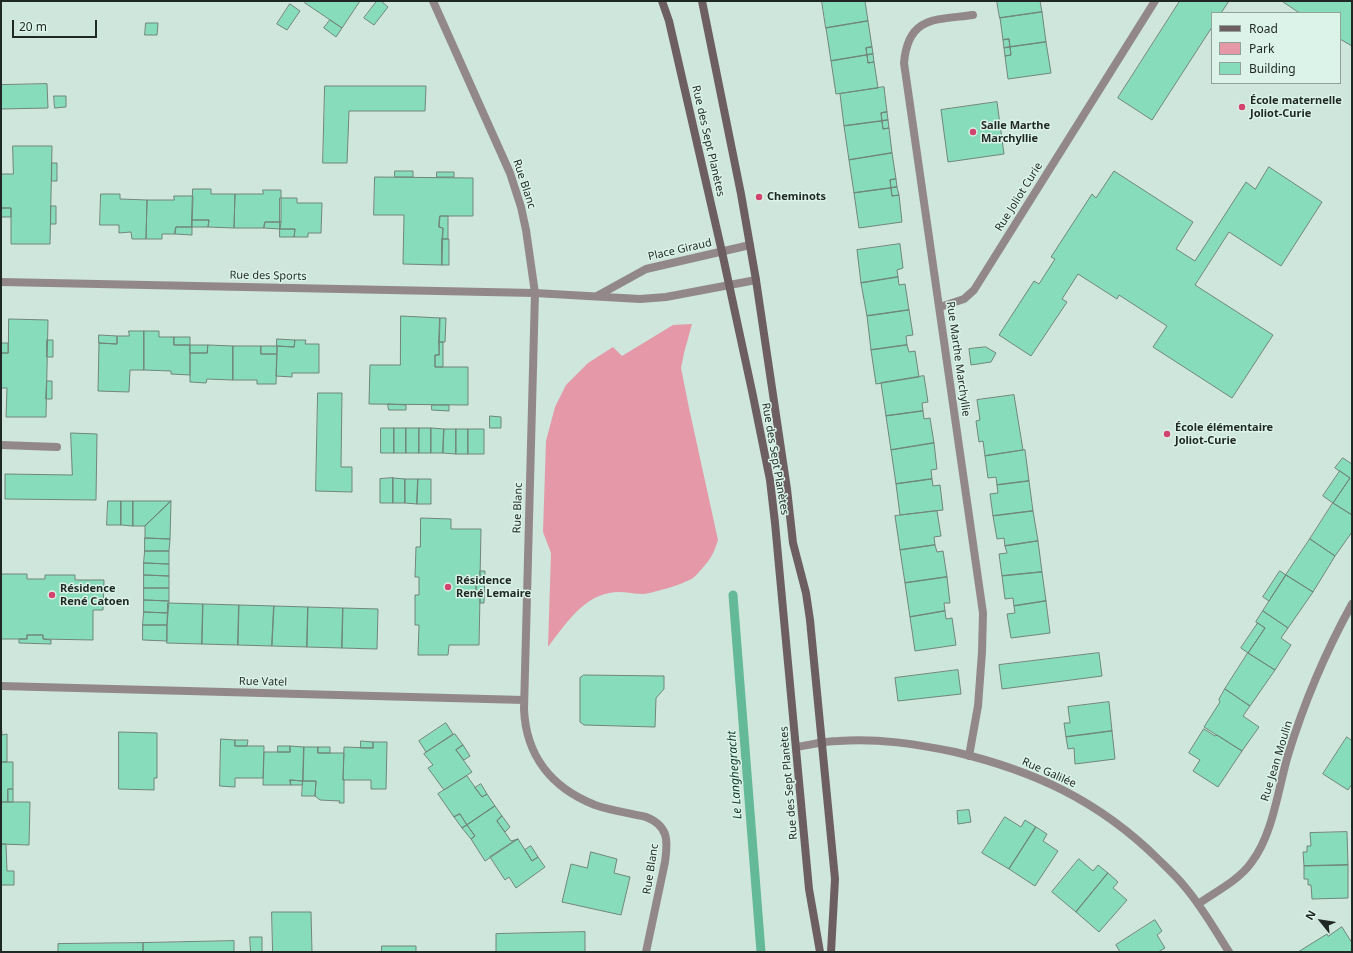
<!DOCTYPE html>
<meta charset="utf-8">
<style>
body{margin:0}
#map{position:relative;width:1353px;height:953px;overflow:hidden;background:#cee6db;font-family:"Noto Sans",sans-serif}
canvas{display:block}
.frame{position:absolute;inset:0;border:2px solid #1f2824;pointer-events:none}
.legend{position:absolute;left:1211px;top:12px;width:130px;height:72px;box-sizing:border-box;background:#dbf3e8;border:1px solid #90a29a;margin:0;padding:5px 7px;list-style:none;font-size:12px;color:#1f2824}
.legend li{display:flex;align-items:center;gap:8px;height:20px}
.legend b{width:20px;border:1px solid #90a29a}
.north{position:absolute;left:1301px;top:901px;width:40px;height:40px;-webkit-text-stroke:3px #dbf3e8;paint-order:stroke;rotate:300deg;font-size:11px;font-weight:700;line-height:16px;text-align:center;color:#1f2824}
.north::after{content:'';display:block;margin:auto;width:14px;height:18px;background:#1f2824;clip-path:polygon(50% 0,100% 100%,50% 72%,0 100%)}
.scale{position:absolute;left:12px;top:20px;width:85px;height:18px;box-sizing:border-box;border:2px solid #1f2824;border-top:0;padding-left:5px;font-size:12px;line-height:14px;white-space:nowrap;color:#1f2824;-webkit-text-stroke:3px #dbf3e8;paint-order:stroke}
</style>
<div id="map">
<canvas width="1353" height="953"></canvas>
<div class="frame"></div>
<ul class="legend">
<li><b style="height:5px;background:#6d5f61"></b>Road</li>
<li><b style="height:11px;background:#e498a8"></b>Park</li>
<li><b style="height:11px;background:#87dcbb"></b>Building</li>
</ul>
<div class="north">N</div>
<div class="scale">20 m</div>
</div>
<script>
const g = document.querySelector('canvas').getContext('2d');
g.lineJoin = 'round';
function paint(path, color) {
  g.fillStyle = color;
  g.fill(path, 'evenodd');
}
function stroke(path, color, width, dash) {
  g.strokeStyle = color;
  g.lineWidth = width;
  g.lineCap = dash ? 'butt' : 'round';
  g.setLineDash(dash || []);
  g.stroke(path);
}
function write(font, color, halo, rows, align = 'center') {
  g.font = font + ' "Noto Sans",sans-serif';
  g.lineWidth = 3;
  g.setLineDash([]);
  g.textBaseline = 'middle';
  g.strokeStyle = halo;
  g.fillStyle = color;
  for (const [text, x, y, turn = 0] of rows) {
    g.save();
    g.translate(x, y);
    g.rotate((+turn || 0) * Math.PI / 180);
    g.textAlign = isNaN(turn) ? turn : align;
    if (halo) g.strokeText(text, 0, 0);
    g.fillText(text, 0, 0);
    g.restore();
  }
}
const green = new Path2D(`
 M692,324L684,353L681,368L689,408L718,540C716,546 714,552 711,557C708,562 697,575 693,578C684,584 653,593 643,594C632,594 621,590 609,593C582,598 564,626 548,647L551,553L543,532L546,441L555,407L566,385L588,363L613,347L622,356L673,325Z`);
const stream = new Path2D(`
 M733,595L761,952`);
const building = new Path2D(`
 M306,1H360L342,28L305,3Z
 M377,1H381L388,7L374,25L364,18Z
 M822,1H865L868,21L826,28Z
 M997,1H1040L1042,12L1000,18Z
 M1180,1H1229L1221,13H1212V27L1152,120L1118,98Z
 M1282,1H1352V46L1340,39V13H1300Z
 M290,4L300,11L287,30L277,24Z
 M1042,12L1046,42L1010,47L1009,39L1003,40L1000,18Z
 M330,20L342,28L336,37L324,28Z
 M868,21L872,47L866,48L867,55L831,61L826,28Z
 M146,23H158L157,35H145Z
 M1009,39L1010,47L1004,48L1003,40Z
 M1046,42L1051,73L1008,79L1005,56L1011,55L1010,47Z
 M872,47L873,54L867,55L866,48Z
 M1010,47L1011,55L1005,56L1004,48Z
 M873,54L874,62L868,63L867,55Z
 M867,55L868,63L874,62L878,88L836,94L831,61Z
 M47,84L48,108L1,109V85Z
 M325,86H426L425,111H349L347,163H323Z
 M884,87L887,112L881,113L882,121L844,126L840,94Z
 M54,96H66V107L55,108Z
 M997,102L1004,154L948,162L941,110Z
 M887,112L888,120L882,121L881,113Z
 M888,120L889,128L883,129L882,121Z
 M882,121L883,129L889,128L892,153L849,160L844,126Z
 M13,146H52L50,244H11V208H2L1,210V174H13Z
 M892,153L896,179L890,180L891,188L854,193L849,160Z
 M52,163H57V181H52Z
 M1269,167L1322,202L1281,266L1229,232L1195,285L1273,335L1232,398L1153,347L1167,326L1119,295L1117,299L1078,274L1062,299L1067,302L1031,356L999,335L1034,281L1039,284L1055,259L1051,257L1092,194L1096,198L1114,171L1193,222L1176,249L1195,261L1246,182L1255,189Z
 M395,171H413V177H395Z
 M437,172H454V177H437Z
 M375,177L473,178V216H440L439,227L443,228L442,265L403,264L404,215H374Z
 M896,179L897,187L891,188L890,180Z
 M897,187L899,195L892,196L891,188Z
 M891,188L892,196L899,195L902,222L859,228L854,193Z
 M193,189H211V194H235L234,228L208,227L209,220H192Z
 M263,190H281V222H265L264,228H234L235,194H263Z
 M101,194H120V199L147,200L146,239H132L131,232L119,233V225H100Z
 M174,196H193L192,227H176L175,234H162V239H146L147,200H174Z
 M280,198H297V203H322L321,233H308V237H294L295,229H280Z
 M51,206H56V224H51Z
 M2,208H11V217H1Z
 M440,216H448V239H442L443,228L439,227Z
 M192,220H209L208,227H192Z
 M265,222H281L280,229L264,228Z
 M176,227H192V235L175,234Z
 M280,229H295L294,237H280Z
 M442,239H449V265H442Z
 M900,244L903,268L897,270L898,277L861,283L857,250Z
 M898,277L899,285L905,284L909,310L867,316L861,283Z
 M909,310L913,335L906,336L907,345L871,350L867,316Z
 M401,316L440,318L439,355H435V367H468V405L369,404L370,365H400Z
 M440,318H446L445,342H439Z
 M9,319L48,320L46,417H6L7,388H1V353H8Z
 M129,331H144V370H130L129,392L98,391L99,343L117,344V336H129Z
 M144,331H159V337H174V345H190V375L171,374V371L144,370Z
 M99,335L117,336V344L99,343Z
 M174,337H190V345H174Z
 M277,339L295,340L294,347L277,346Z
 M47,340H53V357H47Z
 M295,340H306L305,344H319V373H292V377L276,376L277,346L294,347Z
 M439,342H443V367H435V355H439Z
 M1,343H8V353H1Z
 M190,345H208L207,353H190Z
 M208,345L233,346V380L207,379L206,383L190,382V353H207Z
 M907,345L909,352L915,351L919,377L876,384L871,350Z
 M233,346H261V354H277L276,384H257V380H233Z
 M261,346H277V354H261Z
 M986,347L996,353L991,362L971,365L969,349Z
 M924,376L928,402L922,403L923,411L886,416L881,383Z
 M47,381H52V399H46Z
 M318,393H342L341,467H352V492L316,491Z
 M1014,395L1023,450L985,456L983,441L979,442L976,421L980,420L977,400Z
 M388,404L406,405V410H389Z
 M432,405H449V411L432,410Z
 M923,411L924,419L930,418L934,443L891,450L886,416Z
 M490,416L501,417V428H490Z
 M381,428H394V453H381Z
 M394,428H406V453H394Z
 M406,428H419V453H406Z
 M419,428H431V453H419Z
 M431,428L444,429L443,453H431Z
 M444,429H456V454L443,453Z
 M456,429H468V454H456Z
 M468,429H484V454H468Z
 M71,433L97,434L96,500L5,499V474L72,475Z
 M934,443L937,469L931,470L932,479L896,484L891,450Z
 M1025,450L1029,481L997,485L996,477L988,478L985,456Z
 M1343,458L1352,464V515L1333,503L1350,478L1335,468Z
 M1340,471L1350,478L1333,503L1323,496Z
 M393,478L405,479V503H393Z
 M393,478V503H380V479Z
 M405,479H418L417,504L405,503Z
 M418,479H431V504H417Z
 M932,479L933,486L940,485L943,510L900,515L896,484Z
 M1029,481L1033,511L993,516L990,494L998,493L997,485Z
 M108,501H121V525H107Z
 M121,501H133V526L121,525Z
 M133,501H171L145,526H133Z
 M171,501L170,539L145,538V526Z
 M1333,503L1352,515V532L1335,556L1310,539Z
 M937,511L941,536L934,537L935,545L900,550L895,516Z
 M1033,511L1038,541L1005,546L1004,538L997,539L993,516Z
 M421,518L451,519V529H481L480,579H476V596H480L479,645H449L448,655H418L419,625H415V595H419V577H415L416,547H420Z
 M145,538L170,539L169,551H145Z
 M1310,539L1335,556L1313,592L1286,575Z
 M1038,541L1042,572L1002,576L999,554L1007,553L1005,546Z
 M935,545L937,552L943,551L947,577L905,583L900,550Z
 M145,551H169V564L144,563Z
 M144,563L169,564V576L144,575Z
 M480,571H485L484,603H480V596H476V579H480Z
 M1280,571L1286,575L1269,601L1263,597Z
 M1042,572L1046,601L1014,606L1013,598L1005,599L1002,576Z
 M1,574H27V579H45V575H75V580H104L103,610H93V640L43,639V635H27V639H1Z
 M144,575L169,576V588H144Z
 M1286,575L1313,592L1288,628L1263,611Z
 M947,577L950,603H944L945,611L910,617L905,583Z
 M144,588H169V601L144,600Z
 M144,600L169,601L168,613L144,612Z
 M1046,601L1050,633L1011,638L1007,614L1015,613L1014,606Z
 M168,603L203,604L202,644L167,643Z
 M203,604L239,605L238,645L202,644Z
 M239,605L274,606L272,646L238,645Z
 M274,606L308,607L307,647L272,646Z
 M308,607L343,608L342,648L307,647Z
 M343,608L378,609L377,649L342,648Z
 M945,611L946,619L952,618L956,645L915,651L910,617Z
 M1263,611L1288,628L1281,638L1291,645L1275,670L1248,653L1265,628L1256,622Z
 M144,612L168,613L167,625H143Z
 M1258,623L1265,628L1248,653L1241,648Z
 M143,625H167V641L143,640Z
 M27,635H43V639L51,640V644L19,643V639H27Z
 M1099,653L1102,676L1002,689L999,665Z
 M1248,653L1275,670L1250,706L1225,689Z
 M958,670L961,694L898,701L895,678Z
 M584,675L664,676V689L656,698L655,727L584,725L580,722V678Z
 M1225,689L1250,706L1243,716L1259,727L1242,751L1204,727L1220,702L1219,700Z
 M1109,702L1112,731L1066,737L1064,723H1070L1068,707Z
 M1,721L2,735L7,734V762H1Z
 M446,723L453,734L426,752L419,741Z
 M1204,729L1215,736L1217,735L1242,751L1218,787L1193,771L1200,760L1189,753Z
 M1112,731L1115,759L1075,764L1074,748L1068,749L1066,737Z
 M119,732L157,733V778H154V790L119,789Z
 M455,734L463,745L456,750L472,772L444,790L428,768L433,765L424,754Z
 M1347,737L1352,741V784L1348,790L1323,774Z
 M221,739L235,740V746H264L263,778H235V787L220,786Z
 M235,740H248L247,746H235Z
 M361,741L373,742V748H361Z
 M373,742H387L386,789H371V780H343L344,747L373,748Z
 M463,745L470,756L464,760L456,750Z
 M278,746H290V752H278Z
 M290,746L304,747L303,781L290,780L291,785H263L264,752H290Z
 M304,747H318V753H344L343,780H344V803H339L340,801L320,800L315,796L316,781H303Z
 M318,747H330V753H318Z
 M1,762H13V789H8V802H1Z
 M467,776L482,797L487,794L495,806L467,825L460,814L454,817L438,794Z
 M290,780L303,781L302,785H291Z
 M303,781H316L315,796H302Z
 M481,784L487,794L482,797L475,788Z
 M8,789H13V802H8Z
 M1,802H30L29,845L1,844Z
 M495,806L502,816L497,821L511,841L518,839L485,861L471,839L475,836L467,825Z
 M969,810L971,822L958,824L957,811Z
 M460,814L467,825L462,828L454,817Z
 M502,816L510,827L505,832L497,821Z
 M1005,817L1021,827L1025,820L1036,827L1009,869L982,853Z
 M467,825L475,836L471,839L462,828Z
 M1036,827L1047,834L1043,841L1058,851L1035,886L1009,869Z
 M1347,832L1348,865L1304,866L1303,852H1307V846H1311L1310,833Z
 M518,839L532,861L538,857L545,867L516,888L509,877L505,880L490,857Z
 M1,844H6L7,871H14V885H1Z
 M531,846L538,857L532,861L525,850Z
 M591,852L617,859L614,873L630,877L621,915L562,902L571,864L587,868Z
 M1079,859L1093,871L1098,865L1108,873L1076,912L1052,892Z
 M1348,865V898L1312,899L1311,885H1308V879H1304V866Z
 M1108,873L1118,882L1113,888L1127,900L1099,932L1076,912Z
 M272,912H311L312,952H273Z
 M1155,920L1162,931L1157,935L1165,948L1158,952H1120L1116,945Z
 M1342,927L1352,943V952H1298L1327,934L1328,936Z
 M585,932V952H496V934Z
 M250,937H262V952H251Z
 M234,941V952H143V943Z
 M143,943V952H58V944Z
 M382,946H416V952H382Z`);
const lane = new Path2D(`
 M1,445L57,447`);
const street = new Path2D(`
 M433,1L510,173L521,207L526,230L535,293L524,709C526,756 552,788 595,805C612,811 630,813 646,817C669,826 668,841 665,862L646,952
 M1,282L535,293L640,299L666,297L756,280
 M597,296L646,269L750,245
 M940,307L964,299L974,290L1155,1
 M1,686L524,700
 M796,747C810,745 824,741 838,741C878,738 916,744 955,752C1035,771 1099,801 1158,859C1167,868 1177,877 1185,887C1202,907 1215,930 1229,952
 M969,756L978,706L982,652L983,613L904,63C908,16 935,20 973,15
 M1198,904C1215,892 1239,880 1251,863C1273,835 1278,789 1288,755C1304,703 1326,651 1352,604`);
const secondary = new Path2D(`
 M662,1L669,21L722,252L752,391L770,480L775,523L809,889L820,952
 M702,1L741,194L756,280L787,489L793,543L806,593L810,620L835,879L831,952`);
const markers = [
 [1242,107,4,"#d2446f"],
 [973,132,4,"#d2446f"],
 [759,197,4,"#d2446f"],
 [1167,434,4,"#d2446f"],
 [448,587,4,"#d2446f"],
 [52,595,4,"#d2446f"]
];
const poiNames = [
 ["École maternelle",1250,101],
 ["Joliot-Curie",1250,114],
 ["Salle Marthe",981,126],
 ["Marchyllie",981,139],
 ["Cheminots",767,197],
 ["École élémentaire",1175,428],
 ["Joliot-Curie",1175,441],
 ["Résidence",456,581],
 ["René Lemaire",456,594],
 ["Résidence",60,589],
 ["René Catoen",60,602]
];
const streetNames = [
 ["Rue des Sept Planètes",708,141,77],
 ["Rue Blanc",524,184,72],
 ["Rue Joliot Curie",1019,197,-58],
 ["Place Giraud",680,250,-13],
 ["Rue des Sports",268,276,1],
 ["Rue Marthe Marchyllie",958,359,82],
 ["Rue des Sept Planètes",775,459,80],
 ["Rue Blanc",518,508,-88],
 ["Rue Vatel",263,682,1],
 ["Rue Jean Moulin",1277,761,-73],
 ["Rue Galilée",1049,773,24],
 ["Rue des Sept Planètes",789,783,-95],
 ["Rue Blanc",651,869,-81]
];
const waterNames = [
 ["Le Langhegracht",735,775,-94]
];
paint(green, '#e498a8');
stroke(stream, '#64b999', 9);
paint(building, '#87dcbb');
stroke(building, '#70867c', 1);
stroke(lane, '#92888a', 8);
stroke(street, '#92888a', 8);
stroke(secondary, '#6d5f61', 8);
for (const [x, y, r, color] of markers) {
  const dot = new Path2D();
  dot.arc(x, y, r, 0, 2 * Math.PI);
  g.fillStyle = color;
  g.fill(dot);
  stroke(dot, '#dbf3e8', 1.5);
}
write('bold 11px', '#1f2824', '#dbf3e8', poiNames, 'left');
write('11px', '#1f2824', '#dbf3e8', streetNames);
write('italic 12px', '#143b2d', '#dbf3e8', waterNames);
</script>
